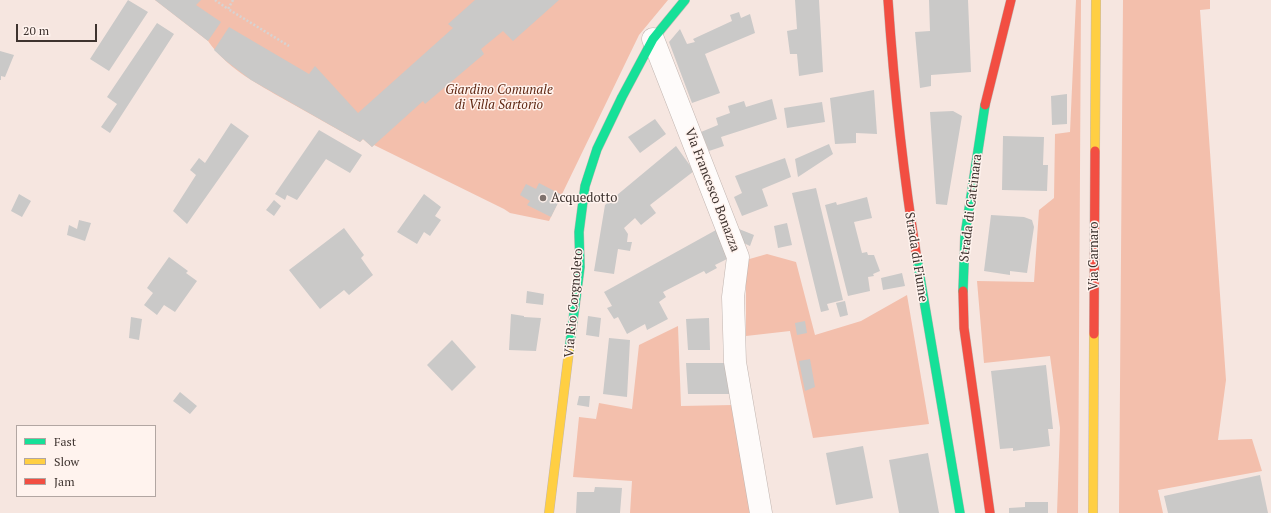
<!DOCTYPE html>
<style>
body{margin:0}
#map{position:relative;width:1271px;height:513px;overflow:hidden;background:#f6e6e0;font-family:"PT Serif",serif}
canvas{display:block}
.legend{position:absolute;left:16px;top:425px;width:140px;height:72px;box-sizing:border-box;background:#fff3ee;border:1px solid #b2a6a2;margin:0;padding:5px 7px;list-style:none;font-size:12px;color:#3e332f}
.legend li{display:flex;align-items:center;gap:8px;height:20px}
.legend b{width:20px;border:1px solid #b2a6a2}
.scale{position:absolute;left:16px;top:24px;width:81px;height:18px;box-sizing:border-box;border:2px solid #3e332f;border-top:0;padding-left:5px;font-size:12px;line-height:14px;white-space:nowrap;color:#3e332f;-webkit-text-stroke:3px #fff3ee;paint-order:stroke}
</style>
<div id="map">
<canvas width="1271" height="513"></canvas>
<ul class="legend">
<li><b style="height:5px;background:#16e098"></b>Fast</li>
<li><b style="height:5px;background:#ffcf43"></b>Slow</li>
<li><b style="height:5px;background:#f24e42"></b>Jam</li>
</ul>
<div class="scale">20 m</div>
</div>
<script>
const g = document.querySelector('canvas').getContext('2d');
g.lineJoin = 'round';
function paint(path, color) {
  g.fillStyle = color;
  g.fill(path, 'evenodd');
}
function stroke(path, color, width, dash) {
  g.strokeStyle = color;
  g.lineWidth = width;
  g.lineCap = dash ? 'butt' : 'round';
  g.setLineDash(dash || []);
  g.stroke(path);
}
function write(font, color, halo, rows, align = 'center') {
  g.font = font + ' "PT Serif",serif';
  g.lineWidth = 3;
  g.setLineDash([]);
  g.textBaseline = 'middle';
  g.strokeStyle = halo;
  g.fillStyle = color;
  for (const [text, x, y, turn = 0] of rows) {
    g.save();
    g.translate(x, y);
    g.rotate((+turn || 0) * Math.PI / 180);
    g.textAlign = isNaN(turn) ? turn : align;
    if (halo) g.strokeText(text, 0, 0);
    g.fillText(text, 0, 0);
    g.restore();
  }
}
const green = new Path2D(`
 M155,0H668L639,35L549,221L510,213L504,209L374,145L372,147L363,139L360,142C333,127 307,112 280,97C254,82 226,67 208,41Z
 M1076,0H1081L1078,513H1057L1060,428L1050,356L984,363L977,281L1034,282L1039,210L1054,198L1055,134L1070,132Z
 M1123,0H1210V9L1200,10L1226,380L1218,440L1252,439L1262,471L1158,490L1163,513H1119Z
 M767,254L796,262L815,335L861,321L907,295L929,424L813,438L790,331L746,336V260Z
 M678,326L681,406L733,405L751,513H630L632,481L573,477L579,417L596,419L599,403L632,409L639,345Z`);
const building = new Path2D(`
 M128,0L148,12L109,71L90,59Z
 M155,0H201L196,5L221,22L208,41Z
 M475,0H559L513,41L503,31L481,49L484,54L425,104L423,101L372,147L363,139L360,142L251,80L226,61L214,50L229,27L309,74L315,66L358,113L453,28L448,24Z
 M795,0H819L823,72L799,76L797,54H790L787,31L797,29Z
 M929,0H968L971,72L931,75V86L920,88L915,32L930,31Z
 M739,12L741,18L750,14L755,33L705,54L720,93L692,103L669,42L680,29L687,44L695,42L693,39L732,21L730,15Z
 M157,23L174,34L110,133L101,127L117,104L107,97Z
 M0,51L14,55L5,77L1,76V80H0Z
 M874,90L877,134L856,133V143L835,144L830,98Z
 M1067,94V124L1052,125L1051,96Z
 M772,99L777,119L721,137L724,146L709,151L701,132L718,125L716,118L730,113L728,106L744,101L746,107Z
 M822,102L825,122L787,128L784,108Z
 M953,111L962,116L947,205L936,204L930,112Z
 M655,119L666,134L640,153L628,137Z
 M231,123L249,136L187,224L173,211L196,175L190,170L199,158L205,163Z
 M319,130L362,155L350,173L326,159L297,200L287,195L285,200L275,194Z
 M1003,136L1044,137L1043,165H1048L1047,191L1002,190Z
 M829,144L833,154L798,177L795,159Z
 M676,146L694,171L650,205L656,213L641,225L635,218L624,228L628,234L627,242H632L630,251L618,249L614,274L594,271L605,205Z
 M785,158L791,177L762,189L768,206L742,216L734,197L742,193L735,176Z
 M539,183L562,195L551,217L527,205L530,201L520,195L526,184L536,189Z
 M816,188L843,300L827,304L829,310L821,312L792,193Z
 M19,194L31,201L22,217L11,211Z
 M424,194L441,207L435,216L441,220L430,236L424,232L417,244L397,232Z
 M867,197L872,218L854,222L862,253L867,252L868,255H874L880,271L873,274L874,276L868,277L870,291L848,296L825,205L836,202L837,205Z
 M274,200L281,206L274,216L266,210Z
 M991,215L1024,217L1032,220L1034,227L1027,273L1010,271V275L984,271Z
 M79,220L91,223L85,241L67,235L69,225L77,229Z
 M787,223L792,245L778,248L774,226Z
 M344,228L364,255L361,258L373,275L349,295L344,290L320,309L289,270Z
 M739,229L754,235L750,246L735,239Z
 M716,230L731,257L715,265L717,268L706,274L704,271L663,292L666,297L659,302L668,319L647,330L645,324L627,334L618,317L614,319L607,308L612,306L604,292Z
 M169,257L188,271L186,273L197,281L175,312L164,305L157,315L144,305L153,293L147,288Z
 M902,273L905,286L883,290L881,278Z
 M527,291L544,294L543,305L526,303Z
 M845,301L848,315L840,317L836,303Z
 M511,314L524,316V317L541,318L536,351L509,350Z
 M588,316L601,318L599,337L586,335Z
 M131,317L142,319L139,340L129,338Z
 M709,318L710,350H688L686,319Z
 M805,321L807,333L797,335L795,323Z
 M609,338L630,340L627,397L603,394Z
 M452,340L476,367L452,391L427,365Z
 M810,359L815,387L805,391L799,361Z
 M686,363H730L729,394H688Z
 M1046,365L1053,429H1048L1050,446L1013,451V448L1000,449L991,371Z
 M180,392L197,406L190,414L173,401Z
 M579,396H590L589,407L577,405Z
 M863,446L873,498L836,505L826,453Z
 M928,453L939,513H899L889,460Z
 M1260,475L1268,513H1168L1164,496Z
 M595,487L622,488L620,513H576L577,492H594Z
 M1025,502H1048V513H1009V508L1025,507Z`);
const path = new Path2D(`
 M215,0L228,9
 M233,0L228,9L289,46`);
const street = new Path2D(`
 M653,39L738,257L733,297L735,362L761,513`);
const fast = new Path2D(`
 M917,259L960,513
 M963,291L965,235L985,105
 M569,351L580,267L579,232L585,186L597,149L622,97L653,39L685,0`);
const slow = new Path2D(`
 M1095,151L1096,0
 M549,513L569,351
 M1093,513L1094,334`);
const jam = new Path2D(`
 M888,0C894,87 903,173 917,259
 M985,105L1011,0
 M963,291L964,328L990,513
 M1094,334L1095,151`);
const markers = [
 [543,198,4,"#7e726d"]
];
const parkNames = [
 ["Giardino Comunale",499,90],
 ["di Villa Sartorio",499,105]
];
const streetNames = [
 ["Via Francesco Bonazza",712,190,69],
 ["Strada di Cattinara",971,208,-83],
 ["Via Carnaro",1094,256,-90],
 ["Strada di Fiume",916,257,81],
 ["Via Rio Corgnoleto",574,303,-85]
];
const poiNames = [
 ["Acquedotto",551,198]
];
paint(green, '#f3bfac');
paint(building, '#cac9c8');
stroke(street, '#c2b6b1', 23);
stroke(fast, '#c2b6b1', 10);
stroke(slow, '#c2b6b1', 10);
stroke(jam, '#c2b6b1', 10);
stroke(path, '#d7d3d2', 2.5, [2, 2]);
stroke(street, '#fefbfa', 22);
stroke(fast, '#16e098', 9);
stroke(slow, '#ffcf43', 9);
stroke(jam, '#f24e42', 9);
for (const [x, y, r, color] of markers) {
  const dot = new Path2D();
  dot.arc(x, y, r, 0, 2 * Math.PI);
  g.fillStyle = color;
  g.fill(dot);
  stroke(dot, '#fff3ee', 1.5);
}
write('italic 13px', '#612914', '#fff3ee', parkNames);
write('13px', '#3e332f', '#fff3ee', streetNames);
write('13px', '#3e332f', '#fff3ee', poiNames, 'left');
</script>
